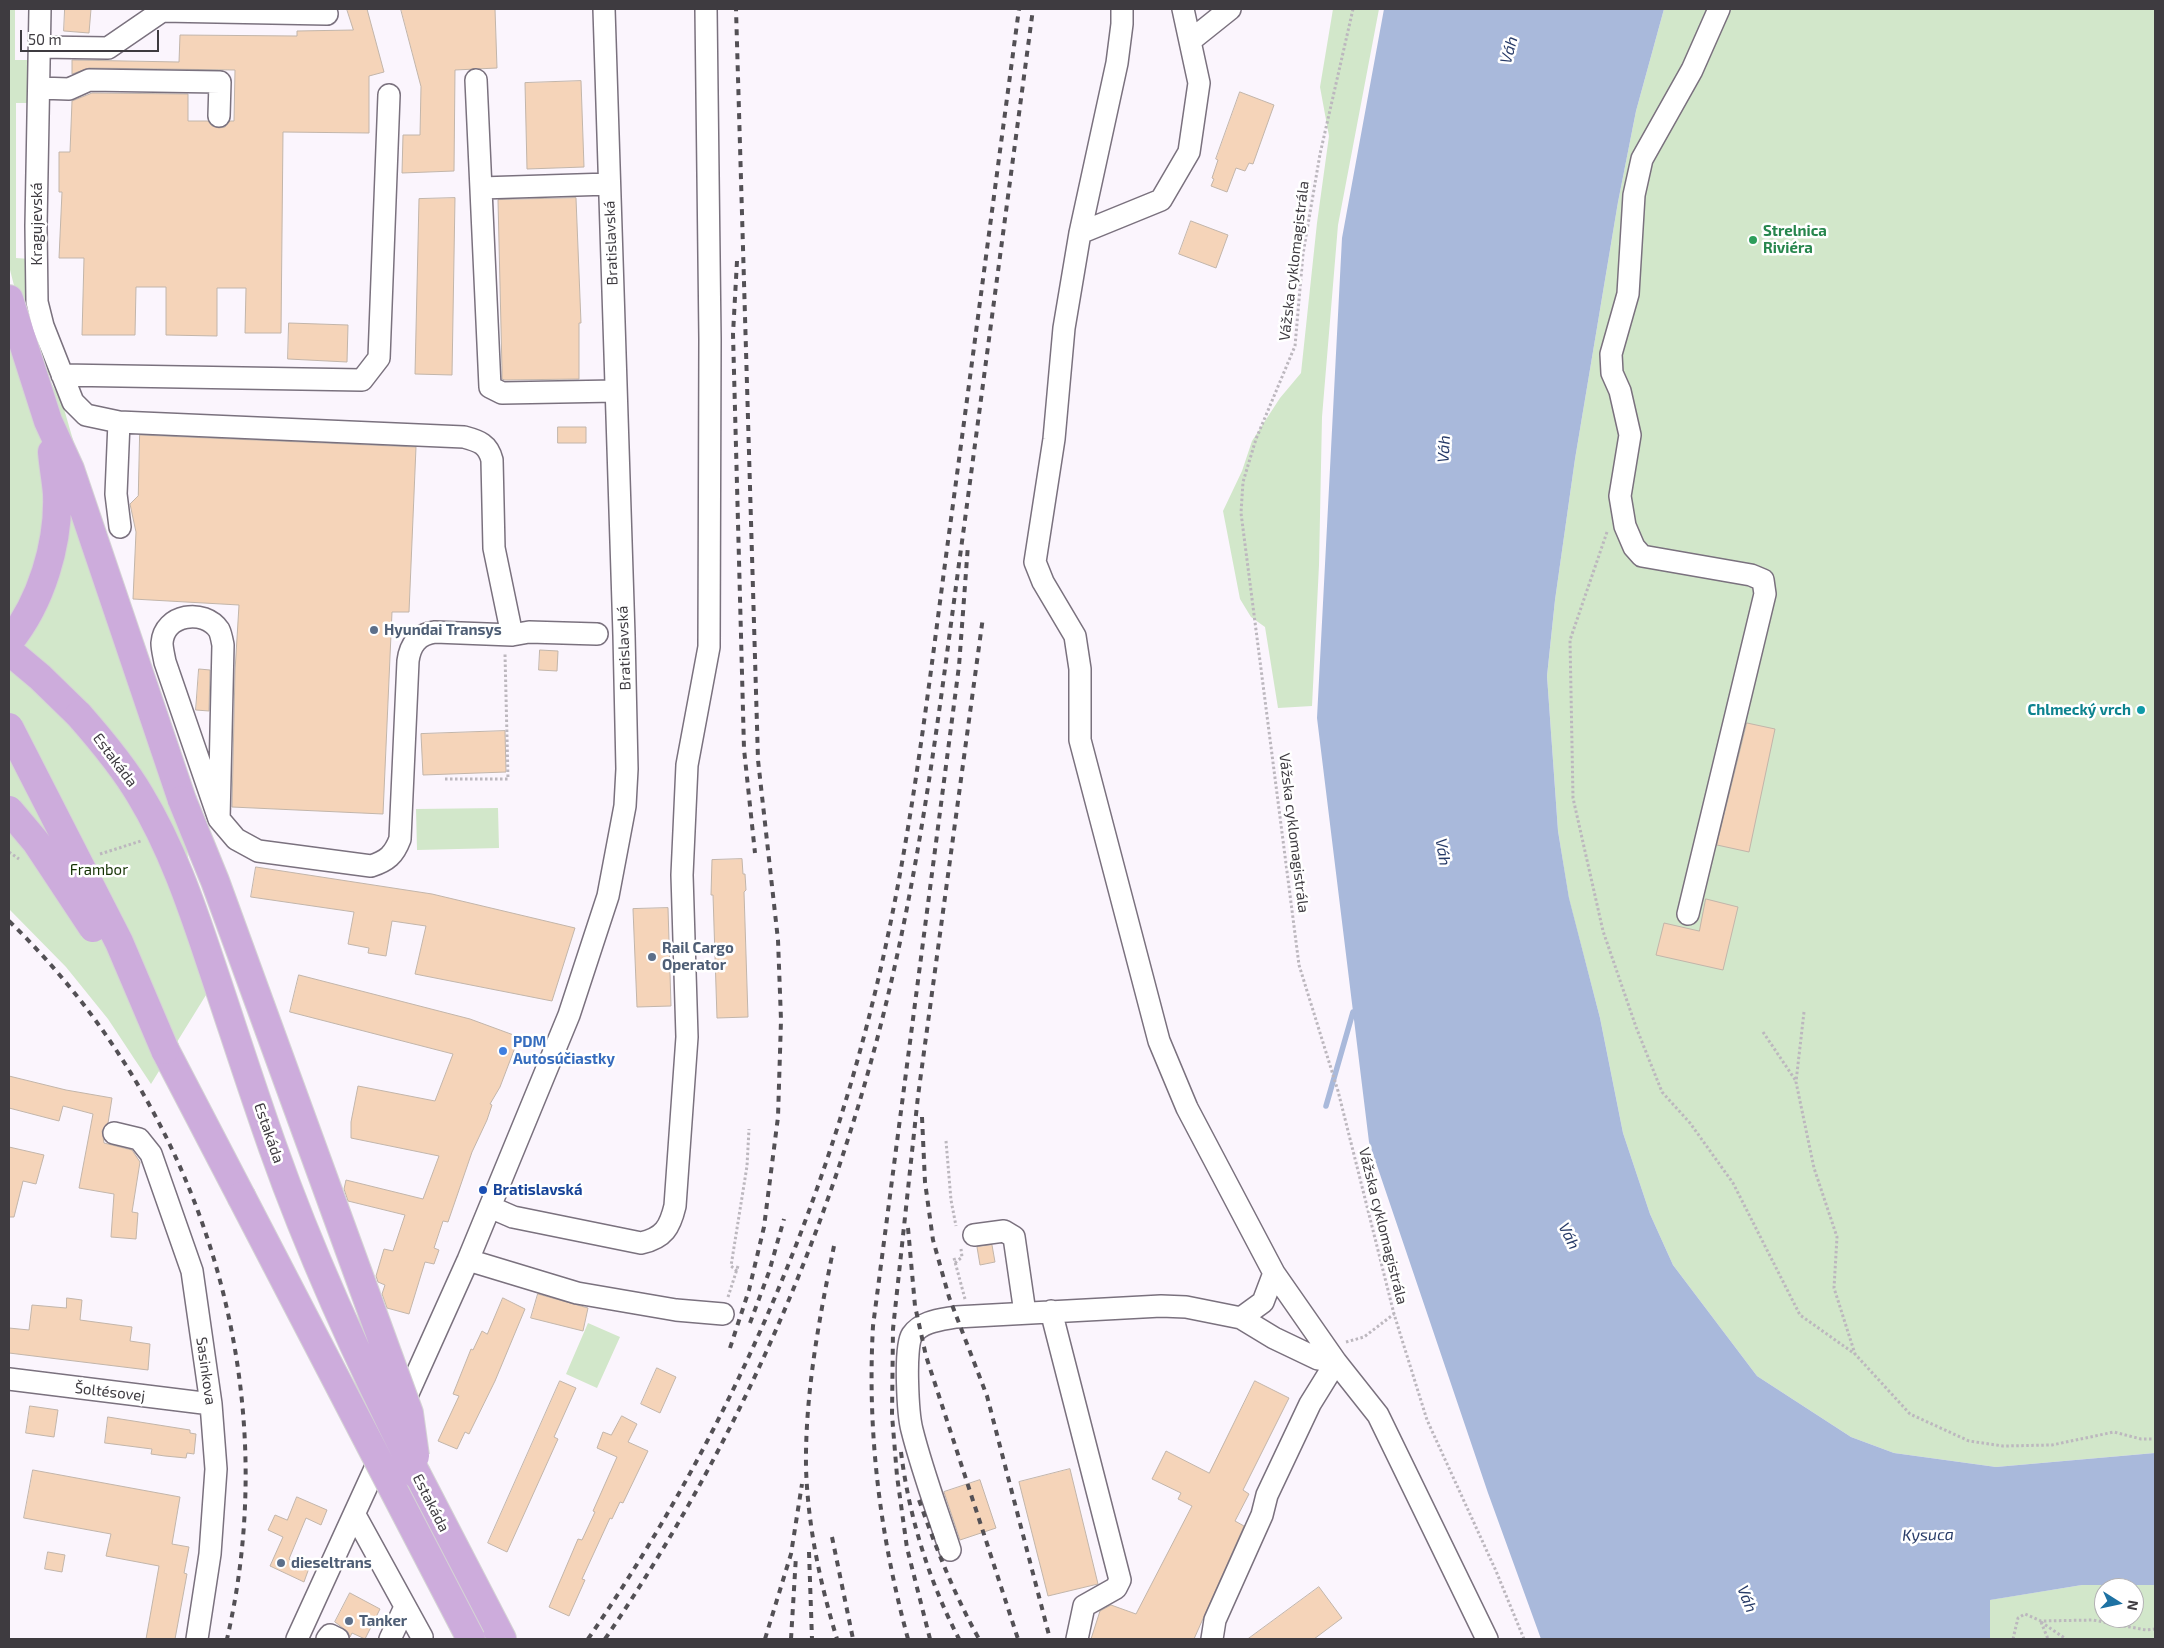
<!DOCTYPE html>
<meta charset="utf-8">
<style>
body{margin:0}
#map{position:relative;width:2164px;height:1648px;overflow:hidden;background:#fbf5fd;font-family:"Exo 2",sans-serif}
canvas{display:block}
.frame{position:absolute;inset:0;border:10px solid #3e3b40;pointer-events:none}
.north{position:absolute;left:2094px;top:1578px;width:50px;height:50px;box-sizing:border-box;background:#fff;border:1px solid #b2b1b3;border-radius:50%;rotate:100deg;font-size:14px;font-weight:700;line-height:20px;text-align:center;color:#3e3b40}
.north::after{content:'';display:block;margin:auto;width:18px;height:22px;background:#1e72a3;clip-path:polygon(50% 0,100% 100%,50% 72%,0 100%)}
.scale{position:absolute;left:20px;top:30px;width:139px;height:22px;box-sizing:border-box;border:2px solid #3e3b40;border-top:0;padding-left:6px;font-size:15px;line-height:18px;white-space:nowrap;color:#3e3b40;-webkit-text-stroke:4px #fff;paint-order:stroke}
</style>
<div id="map">
<canvas width="2164" height="1648"></canvas>
<div class="frame"></div>
<div class="north">N</div>
<div class="scale">50 m</div>
</div>
<script>
const g = document.querySelector('canvas').getContext('2d');
g.lineJoin = 'round';
function paint(path, color) {
  g.fillStyle = color;
  g.fill(path, 'evenodd');
}
function stroke(path, color, width, dash) {
  g.strokeStyle = color;
  g.lineWidth = width;
  g.lineCap = dash ? 'butt' : 'round';
  g.setLineDash(dash || []);
  g.stroke(path);
}
function write(font, color, halo, rows, align = 'center') {
  g.font = font + ' "Exo 2",sans-serif';
  g.lineWidth = 5;
  g.setLineDash([]);
  g.textBaseline = 'middle';
  g.strokeStyle = halo;
  g.fillStyle = color;
  for (const [text, x, y, turn = 0] of rows) {
    g.save();
    g.translate(x, y);
    g.rotate((+turn || 0) * Math.PI / 180);
    g.textAlign = isNaN(turn) ? turn : align;
    if (halo) g.strokeText(text, 0, 0);
    g.fillText(text, 0, 0);
    g.restore();
  }
}
const green = new Path2D(`
 M9,9H15V60H31L30,103H16V258L30,259L50,364L49,379L62,402L89,495L19,305L9,266Z
 M1333,9H1379L1338,225L1322,417L1319,565L1312,706L1278,708L1265,627L1251,617L1240,599L1223,511L1242,471L1252,441L1280,398L1301,373L1317,223L1329,136L1320,87Z
 M1664,9H2155V1453L1996,1467L1894,1453L1851,1437L1757,1376L1673,1265L1650,1214L1623,1133L1600,1018L1569,899L1558,831L1547,676L1555,600L1575,459L1618,202L1636,111Z
 M9,333L183,819L206,995L151,1084L108,1019L66,967L9,909Z
 M498,808L499,848L417,850L416,809Z
 M588,1323L620,1337L597,1388L566,1374Z
 M2082,1585H2155V1639H1990L1989,1600ZM2104,1588H2134V1618H2104Z`);
const water = new Path2D(`
 M1384,9H1664L1636,111L1618,202L1575,459L1555,600L1547,676L1558,831L1569,898L1600,1018L1623,1133L1650,1214L1673,1265L1757,1376L1851,1437L1894,1453L1996,1467L2155,1453V1585H2082L1990,1600V1639H1541L1488,1493L1369,1142L1317,718L1342,238Z`);
const stream = new Path2D(`
 M1326,1106L1353,1012`);
const building = new Path2D(`
 M65,9H91L89,33L64,31Z
 M347,9H367L384,72L369,76V133L283,132L281,333H245L246,288H217V336L166,335V287H136L135,335H82L84,258H59L62,192H59V152H70L72,101L92,93L188,94V121H208L212,126L219,128L225,127L230,121H234L235,70L89,68L72,74V60L179,62L180,35L297,36V31L353,30Z
 M401,9H495L497,68L455,70L454,171L402,173L403,135H420L421,87Z
 M581,81L584,167L527,169L525,83Z
 M1240,92L1274,105L1253,164L1249,163L1245,171L1236,168L1227,192L1211,186L1214,179L1212,178L1218,160L1216,159Z
 M455,198L452,375L415,374L419,199Z
 M576,198L581,323H579V379L505,380L502,379V370L498,200Z
 M1191,221L1228,235L1216,268L1179,254Z
 M289,323L348,325L347,362L288,359Z
 M558,427H586V443H558Z
 M140,435L416,447L409,612H392L383,814L232,807L235,671L239,605L133,599L136,532L130,504L138,496Z
 M540,650L558,651L557,671L539,670Z
 M199,669L210,670L209,711L196,710Z
 M1747,723L1775,729L1749,852L1717,845Z
 M505,731L506,772L423,775L421,734Z
 M742,859L743,874H745L746,890L744,892L748,1017L717,1018L713,895H711L712,860Z
 M256,867L432,894L575,928L552,1001L415,974L426,926L392,921L386,956L368,953L369,948L348,944L354,912L251,897Z
 M1706,899L1738,907L1723,970L1656,955L1664,923L1699,931Z
 M668,908L671,1006L637,1007L633,909Z
 M299,975L470,1019L519,1037L500,1087L490,1104L492,1105L487,1120L472,1152L448,1222L443,1221L434,1248L439,1250L434,1264L425,1262L409,1314L387,1308L382,1294L385,1285L378,1282L376,1276L384,1249L393,1251L405,1215L348,1201L344,1189L346,1180L423,1199L439,1156L351,1138V1122L358,1086L435,1101L453,1054L290,1012Z
 M9,1076L66,1090L112,1098L108,1123L102,1131L104,1143L132,1150L140,1162L132,1212L138,1213L136,1239L111,1237L114,1194L79,1188L93,1114L63,1106L59,1121L9,1108Z
 M9,1147L44,1155L36,1184L23,1181L14,1217H9Z
 M992,1245L995,1262L980,1265L977,1247Z
 M538,1294L588,1308L583,1331L531,1318Z
 M67,1298L82,1300L80,1320L132,1327L130,1341L150,1344L148,1370L9,1353V1328L29,1330L32,1305L66,1308Z
 M503,1298L525,1309L495,1381L469,1434L465,1432L457,1449L438,1441L459,1396L453,1394L471,1349L473,1350L482,1331L487,1334Z
 M657,1368L676,1377L660,1413L641,1404Z
 M560,1381L576,1388L554,1437L558,1439L507,1552L488,1543Z
 M1255,1381L1289,1398L1243,1490L1249,1494L1235,1521L1244,1526L1194,1639H1091L1100,1611L1111,1605L1136,1614L1192,1506L1178,1499L1181,1493L1152,1479L1166,1451L1209,1473Z
 M30,1406L58,1410L54,1437L26,1433Z
 M622,1416L637,1424L628,1442L648,1451L623,1503L620,1502L612,1519L610,1518L582,1579L585,1580L569,1616L549,1607L578,1539L582,1540L595,1512L593,1511L617,1457L597,1448L603,1432L611,1435Z
 M108,1417L190,1430V1433L196,1434L194,1454L187,1453L186,1458L165,1456L151,1454L152,1449L105,1443Z
 M1070,1469L1098,1584L1048,1596L1019,1482Z
 M33,1470L180,1497L172,1544L189,1547L184,1573L187,1574L175,1639H146L159,1566L106,1556L111,1534L24,1518Z
 M980,1480L996,1528L960,1540L944,1492Z
 M297,1497L327,1510L321,1525L306,1518L289,1559L309,1568L304,1582L270,1566L283,1537L268,1530L275,1515L287,1520Z
 M48,1552L65,1555L62,1572L45,1569Z
 M1319,1587L1342,1618L1314,1639H1248Z
 M350,1593L380,1609L365,1639L352,1633L350,1637L348,1632L335,1622Z`);
const path = new Path2D(`
 M1353,9L1320,154L1303,254L1295,346L1256,439L1243,482L1241,513L1299,965L1338,1091L1394,1314L1427,1420L1496,1571L1524,1639
 M1607,532L1570,640L1573,798L1603,931L1636,1027L1662,1092L1690,1123L1733,1183L1800,1315L1855,1354L1910,1414L1969,1441L2003,1446L2052,1445L2114,1432L2141,1439H2155
 M445,779H508L505,654
 M9,852L19,859
 M100,854L141,841
 M1804,1012L1796,1082L1814,1168L1837,1237L1834,1288L1855,1354
 M1763,1032L1796,1081
 M946,1141L951,1200L956,1226
 M954,1258L965,1299
 M955,1263L962,1257L961,1249
 M737,1271L731,1266L747,1166L749,1129
 M728,1297L738,1266
 M1346,1342L1364,1337L1394,1314
 M2041,1622L2066,1639
 M2041,1622L2048,1639
 M2013,1639L2018,1618L2025,1614L2041,1621L2093,1620L2146,1630L2155,1629`);
const minor = new Path2D(`
 M40,9L36,226L37,302L43,326L73,402L86,415L119,422L464,437C479,441 488,444 492,460L494,548L512,635
 M1122,9V24L1117,63L1080,233L1064,328L1054,439L1035,562L1043,582L1075,636L1080,669V740L1159,1041L1187,1108L1274,1273L1336,1362L1378,1415L1487,1639
 M1190,41L1230,9
 M40,47L108,48L162,11L327,14L325,9
 M476,80L490,387L502,393L616,391
 M39,88L69,89L89,80L220,82L219,116
 M481,188L609,184
 M1080,233L1161,200L1189,152L1199,83L1183,9
 M62,375L362,380L379,358L389,95
 M119,422L116,494L120,527
 M219,819L223,645C222,640 221,634 219,630C204,608 164,614 162,643C162,649 164,656 165,662L219,819L236,839L258,851L371,866C387,861 394,855 400,839L408,661C410,645 418,634 435,632L512,635L529,632L597,634
 M1688,914L1765,594L1763,580L1751,575L1642,556L1634,547L1625,526L1620,496L1630,435L1620,391L1612,373L1611,354L1628,294L1634,195L1642,159L1692,70L1719,9
 M114,1133L139,1139L151,1154L192,1271L211,1404L216,1469L210,1554L197,1639
 M490,1207L513,1217L641,1243C664,1238 670,1227 675,1206L687,1037L682,875L687,765L709,647L710,339L706,9
 M974,1235L1004,1231L1014,1237L1025,1313
 M468,1260L577,1293L676,1310L723,1314
 M1051,1311L1120,1580L1116,1588L1084,1606L1077,1639
 M1241,1318L1263,1302L1274,1273
 M9,1379L211,1404
 M401,1409L468,1260L569,1015L608,896L625,806L627,769L624,635L604,9
 M355,1515L422,1637L421,1639
 M950,1550C937,1510 922,1470 912,1430C908,1415 904,1347 912,1335C922,1321 940,1320 956,1317L1161,1306L1186,1307L1241,1318L1274,1338L1318,1359L1336,1362L1310,1404L1267,1495L1262,1515L1215,1620L1212,1639
 M297,1639L383,1451
 M327,1639L330,1635L338,1639
 M390,1639L405,1607`);
const major = new Path2D(`
 M9,299L48,421L70,469L182,800
 M9,642C41,603 59,544 57,494C56,480 53,466 52,452
 M9,651L40,677L79,715
 M165,1050L241,1196
 M417,1475L502,1639`);
const rail = new Path2D(`
 M737,261L733,334L744,749L755,853
 M9,921C199,1105 287,1380 227,1639
 M922,1117L925,1182L933,1240L949,1297L987,1396L1050,1639
 M908,1228L915,1306L926,1356L1018,1639
 M834,1246C819,1319 805,1394 806,1468C808,1527 820,1583 837,1639
 M750,1323L769,1272L784,1219
 M730,1348L749,1290L764,1227L778,1117L781,1020L778,940L758,760L736,9
 M901,1452C909,1517 929,1581 959,1639
 M919,1500C936,1548 954,1594 979,1639
 M832,1537L853,1639
 M809,1552L812,1639
 M588,1639C721,1446 817,1229 873,1001C912,843 929,680 951,519C974,349 996,179 1019,9
 M605,1639C748,1430 848,1190 900,942C929,805 945,665 964,527C987,354 1010,181 1033,9
 M765,1639L791,1554L802,1484
 M791,1639L796,1556
 M908,1639C880,1536 867,1433 873,1326L959,666L968,545
 M930,1639L907,1548L897,1476L892,1415L893,1329L918,1096L983,617`);
const majorBridge = new Path2D(`
 M79,715C101,740 123,766 140,795C171,846 191,904 210,961C231,1023 251,1086 273,1148C313,1261 363,1369 417,1475
 M9,727L119,942L165,1050
 M182,800L215,881L409,1413L415,1456
 M9,810L36,842L93,928
 M241,1196L471,1639`);
const markers = [
 [1753,240,5,"#2e9e5b"],
 [374,630,5,"#5c6f8a"],
 [2141,710,5,"#0f9aa8"],
 [652,957,5,"#5c6f8a"],
 [503,1051,5,"#3f7fe0"],
 [483,1190,5,"#1a4fb4"],
 [281,1563,5,"#5c6f8a"],
 [349,1621,5,"#5c6f8a"]
];
const streetNames = [
 ["Kragujevská",37,224,-90],
 ["Bratislavská",611,243,-92],
 ["Vážska cyklomagistrála",1294,261,-83],
 ["Bratislavská",624,648,-92],
 ["Estakáda",115,760,53],
 ["Vážska cyklomagistrála",1294,833,83],
 ["Estakáda",269,1133,71],
 ["Vážska cyklomagistrála",1383,1226,76],
 ["Sasinkova",206,1371,82],
 ["Šoltésovej",110,1392,7],
 ["Estakáda",431,1503,63]
];
const leisureNames = [
 ["Strelnica",1763,231],
 ["Riviéra",1763,248]
];
const serviceNames = [
 ["Hyundai Transys",384,630],
 ["Rail Cargo",662,948],
 ["Operator",662,965],
 ["dieseltrans",291,1563],
 ["Tanker",359,1621]
];
const cultureNames = [
 ["Chlmecký vrch",2131,710]
];
const parkNames = [
 ["Frambor",99,870]
];
const shopNames = [
 ["PDM",513,1042],
 ["Autosúčiastky",513,1059]
];
const transitNames = [
 ["Bratislavská",493,1190]
];
const waterNames = [
 ["Váh",1509,50,-75],
 ["Váh",1444,449,-87],
 ["Váh",1443,852,81],
 ["Váh",1569,1236,63],
 ["Kysuca",1928,1535,-1],
 ["Váh",1747,1599,69]
];
paint(green, '#d2e7ca');
paint(water, '#a9b9db');
stroke(stream, '#a9b9db', 5.5);
paint(building, '#f5d4b9');
stroke(building, '#c2b5aa', 1);
stroke(minor, '#7a717e', 24);
stroke(major, '#d5d4d5', 30);
stroke(path, '#bcb7be', 3, [2.5, 2.5]);
stroke(minor, '#fff', 21);
stroke(major, '#cdacdc', 28);
stroke(rail, '#535055', 4, [6, 6]);
stroke(majorBridge, '#d5d4d5', 30, []);
stroke(majorBridge, '#cdacdc', 28);
for (const [x, y, r, color] of markers) {
  const dot = new Path2D();
  dot.arc(x, y, r, 0, 2 * Math.PI);
  g.fillStyle = color;
  g.fill(dot);
  stroke(dot, '#fff', 2);
}
write('15px', '#3e3b40', '#fff', streetNames);
write('bold 15px', '#27864d', '#fff', leisureNames, 'left');
write('bold 15px', '#4e5e75', '#fff', serviceNames, 'left');
write('bold 15px', '#0d838f', '#fff', cultureNames, 'right');
write('15px', '#143203', '#fff', parkNames);
write('bold 15px', '#366cbe', '#fff', shopNames, 'left');
write('bold 15px', '#164399', '#fff', transitNames, 'left');
write('italic 16px', '#263a67', '#fff', waterNames);
</script>
